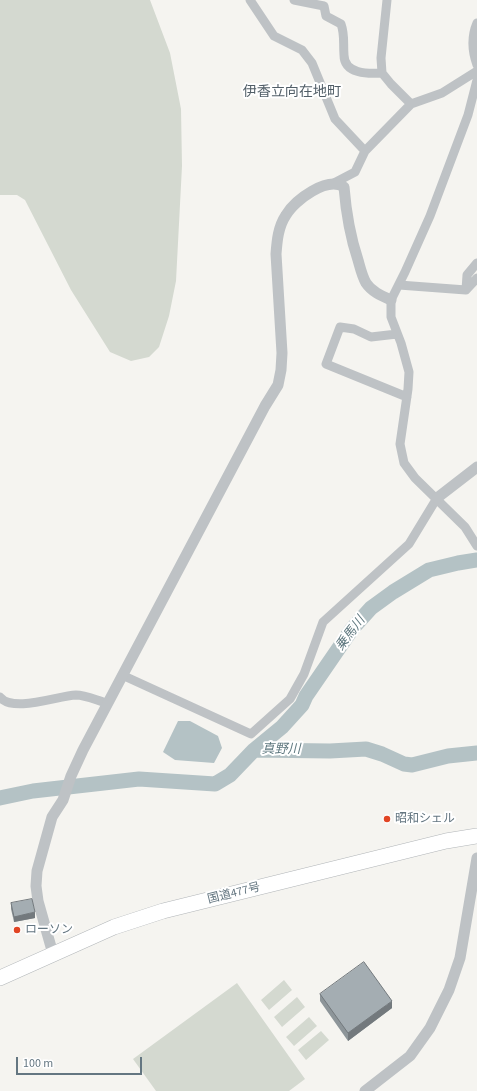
<!DOCTYPE html>
<meta charset="utf-8">
<style>
body{margin:0}
#map{position:relative;width:477px;height:1091px;overflow:hidden;background:#f5f4f0;font-family:"Source Sans 3",sans-serif}
canvas{display:block}
.scale{position:absolute;left:16px;top:1057px;width:126px;height:18px;box-sizing:border-box;border:2px solid #647681;border-top:0;padding-left:5px;font-size:12px;line-height:14px;white-space:nowrap;color:#647681;-webkit-text-stroke:3px #fff;paint-order:stroke}
</style>
<div id="map">
<canvas width="477" height="1091"></canvas>
<div class="scale">100 m</div>
</div>
<script>
const g = document.querySelector('canvas').getContext('2d');
g.lineJoin = 'round';
function paint(path, color) {
  g.fillStyle = color;
  g.fill(path, 'evenodd');
}
function stroke(path, color, width, dash) {
  g.strokeStyle = color;
  g.lineWidth = width;
  g.lineCap = dash ? 'butt' : 'round';
  g.setLineDash(dash || []);
  g.stroke(path);
}
function write(font, color, halo, rows, align = 'center') {
  g.font = font + ' "Source Sans 3","Noto Sans JP",sans-serif';
  g.lineWidth = 4;
  g.setLineDash([]);
  g.textBaseline = 'middle';
  g.strokeStyle = halo;
  g.fillStyle = color;
  for (const [text, x, y, turn = 0] of rows) {
    g.save();
    g.translate(x, y);
    g.rotate((+turn || 0) * Math.PI / 180);
    g.textAlign = isNaN(turn) ? turn : align;
    if (halo) g.strokeText(text, 0, 0);
    g.fillText(text, 0, 0);
    g.restore();
  }
}
const green = new Path2D(`
 M0,0H150L170,53L181,109L182,166L176,281L169,316L159,347L149,357L131,361L110,352L71,290L25,200L17,195H0Z
 M284,980L292,990L269,1010L261,1000Z
 M237,983L305,1079L289,1091H156L133,1059Z
 M297,997L305,1007L282,1027L274,1017Z
 M309,1017L317,1026L294,1046L286,1037Z
 M321,1031L329,1040L306,1060L298,1050Z`);
const water = new Path2D(`
 M178,721H190L218,736L222,748L214,763L175,760L163,752Z`);
const river = new Path2D(`
 M254,750L330,751L366,749L382,754L404,764L412,765L448,756L477,753
 M0,798L33,791L139,779L215,784L230,775L254,750L282,727L302,705L306,696L352,629L371,608L393,592L429,570L458,563L477,560`);
const minor = new Path2D(`
 M250,0L274,36L302,50L312,63L335,119L365,151
 M294,0L324,6L326,16L341,24C345,35 343,43 344,55C344,74 368,74 382,73L391,84L411,104
 M477,23C471,37 472,51 477,65
 M382,73L381,58L387,0
 M477,80L468,115L430,216L405,272L391,300V317L401,343L409,372L408,389L400,444L404,463L415,478L465,527L477,546
 M334,183L355,172L365,151L411,104L442,93L477,71
 M399,285L466,290L477,278
 M466,290L467,275L477,263
 M397,334L371,337L354,329L340,327L326,364L407,397
 M122,675L251,734L290,699L304,674L323,622L409,544L437,498
 M0,697C13,713 57,696 76,695C86,695 98,701 107,703`);
const tertiary = new Path2D(`
 M437,498L477,467
 M53,954L38,901L36,886L37,871L52,817L63,800L71,776L83,750L265,406L278,385L281,370L282,353L276,254C277,241 278,227 286,215C295,200 327,176 344,187C346,212 350,236 358,260C360,267 362,276 366,283C372,292 382,296 391,300
 M365,1091L410,1056L430,1028L449,990L460,958L477,858`);
const trunk = new Path2D(`
 M0,978L114,927L163,911L446,841L477,836`);
const wall = new Path2D(`
 M11,903L35,918L14,922L11,909Z
 M320,994L392,1008L348,1041L320,1001Z`);
const shadedWall = new Path2D(`
 M35,912V918L14,922V917Z
 M392,1001V1008L348,1041V1033Z`);
const building = new Path2D(`
 M32,899L35,912L14,917L11,903Z
 M364,962L392,1001L348,1033L320,994Z`);
const markers = [
 [387,819,4,"#e14524"],
 [17,930,4,"#e14524"]
];
const poiNames = [
 ["昭和シェル",395,819],
 ["ローソン",25,930]
];
const streetNames = [
 ["国道477号",234,894,-14]
];
const waterNames = [
 ["乗馬川",351,634,-53],
 ["真野川",281,750]
];
const quarterNames = [
 ["伊香立向在地町",292,93]
];
paint(green, '#d4d9d0');
paint(water, '#b4c2c5');
stroke(river, '#b4c2c5', 15);
stroke(trunk, '#b1b5b8', 16);
stroke(minor, '#bec2c5', 9);
stroke(tertiary, '#bec2c5', 11);
stroke(trunk, '#fff', 15);
paint(wall, '#8d9599');
paint(shadedWall, '#73797d');
paint(building, '#a4adb2');
stroke(building, '#73797d', 1);
for (const [x, y, r, color] of markers) {
  const dot = new Path2D();
  dot.arc(x, y, r, 0, 2 * Math.PI);
  g.fillStyle = color;
  g.fill(dot);
  stroke(dot, '#fff', 1.5);
}
write('12px', '#647681', '#fff', poiNames, 'left');
write('12px', '#647681', '#fff', streetNames);
write('italic 13px', '#5f787f', '#fff', waterNames);
write('14px', '#515e67', '#fff', quarterNames);
</script>
